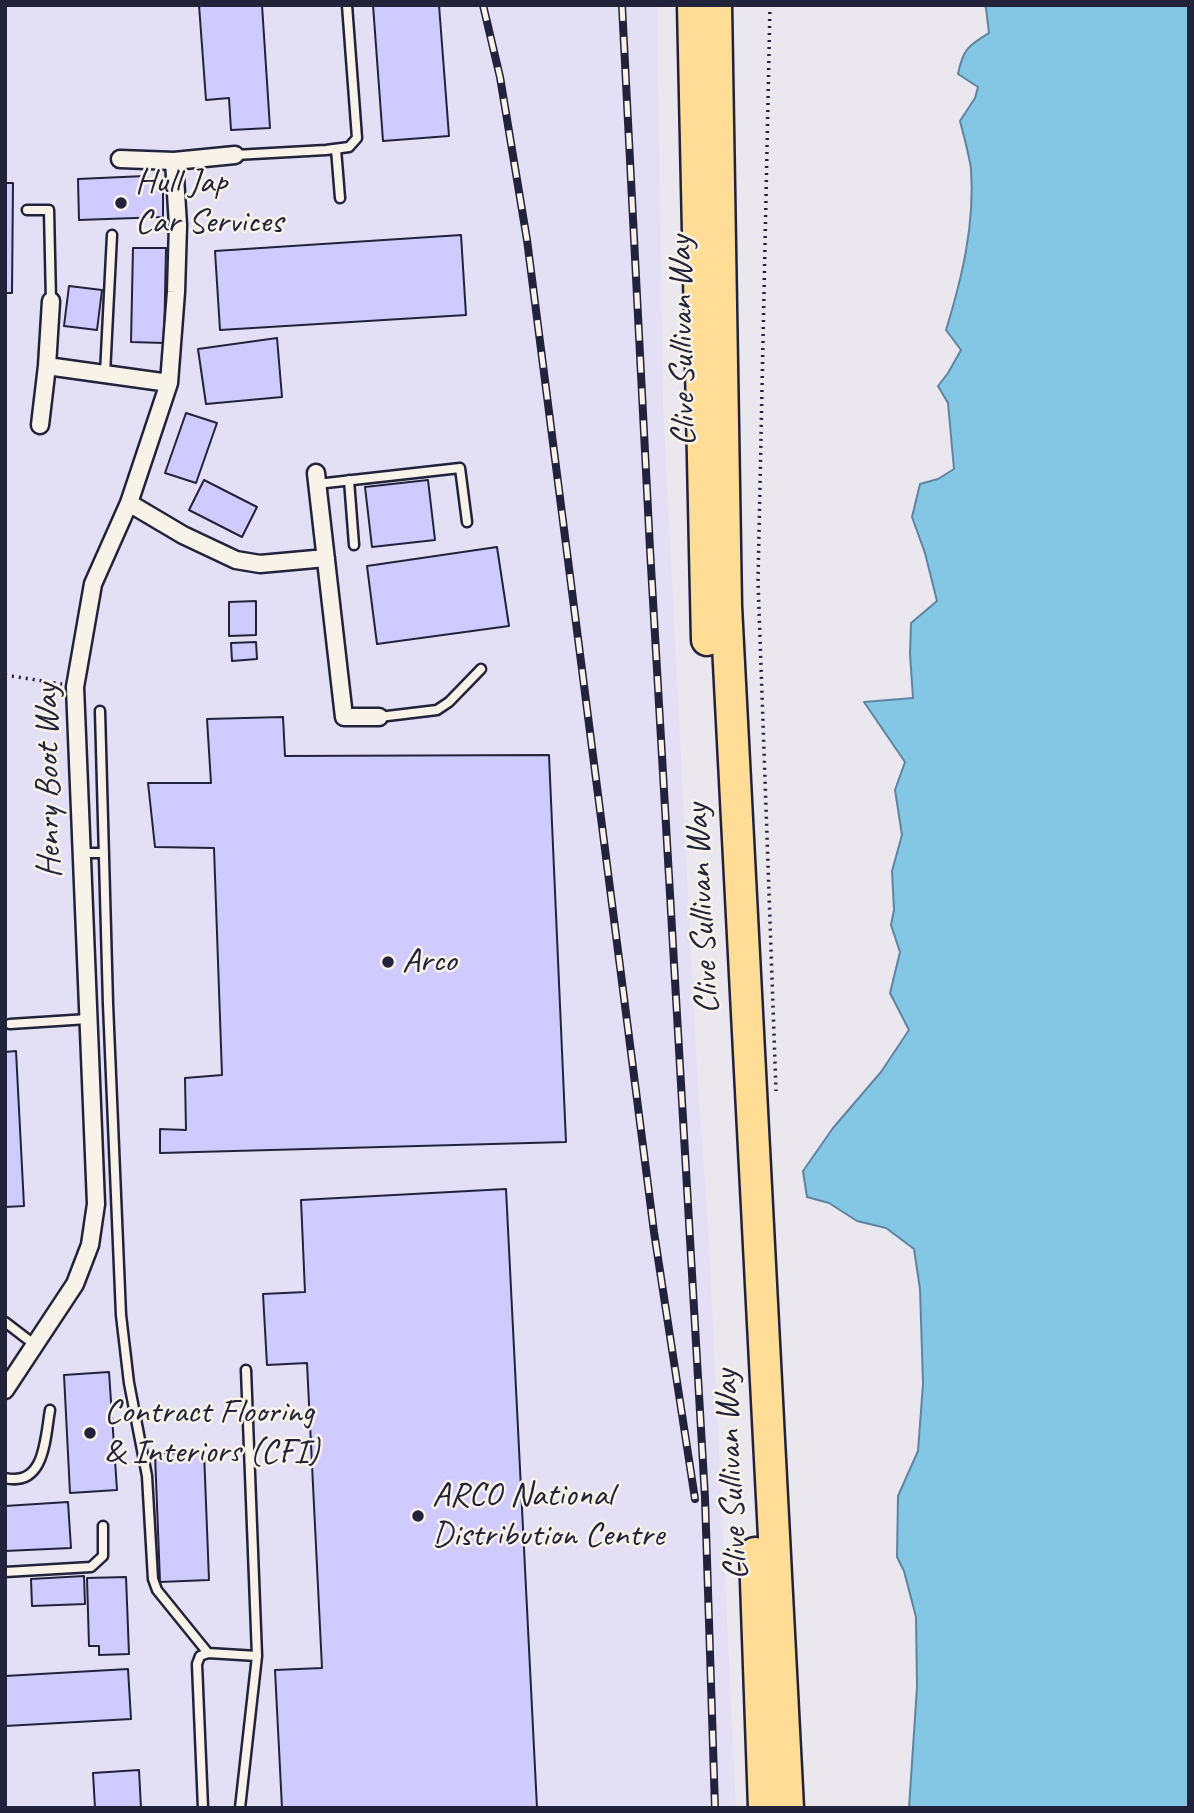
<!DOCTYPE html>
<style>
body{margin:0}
#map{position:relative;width:1194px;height:1813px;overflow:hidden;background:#ebe7ef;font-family:Caveat,sans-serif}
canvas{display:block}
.frame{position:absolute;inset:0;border:7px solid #22223b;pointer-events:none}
</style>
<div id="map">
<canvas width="1194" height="1813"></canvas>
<div class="frame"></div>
</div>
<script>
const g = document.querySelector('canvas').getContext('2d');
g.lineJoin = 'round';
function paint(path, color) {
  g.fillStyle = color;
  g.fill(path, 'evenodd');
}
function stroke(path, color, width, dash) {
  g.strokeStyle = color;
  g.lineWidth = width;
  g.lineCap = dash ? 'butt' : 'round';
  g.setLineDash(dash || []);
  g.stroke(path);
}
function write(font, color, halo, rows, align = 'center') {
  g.font = font + ' Caveat,sans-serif';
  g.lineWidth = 5;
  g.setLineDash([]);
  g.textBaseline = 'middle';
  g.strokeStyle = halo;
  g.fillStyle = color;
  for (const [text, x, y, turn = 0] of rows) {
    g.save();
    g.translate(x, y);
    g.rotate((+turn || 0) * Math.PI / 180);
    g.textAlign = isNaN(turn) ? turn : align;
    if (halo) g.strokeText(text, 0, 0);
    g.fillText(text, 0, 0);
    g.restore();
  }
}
const built = new Path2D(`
 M5,5H657L663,406L697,1073L708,1226L736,1808H5Z`);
const water = new Path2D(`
 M984,5H1189V1808H909L917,1687L916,1617L904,1571L897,1557L898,1496L918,1451L923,1384L920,1289L914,1249L886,1228L857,1221L829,1203L807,1197L803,1171L833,1128L881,1072L909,1030L890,993L900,952L891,925L894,910L892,871L902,835L895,790L905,762L864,702L913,698L910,654L911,623L937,601L925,553L912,517L920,484L938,479L954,469L948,403L938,386L948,373L961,350L946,330C962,278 975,224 971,169C969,154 964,137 960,121L975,98L978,87L958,74C963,49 968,46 989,33L986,8Z`);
const building = new Path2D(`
 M199,5H262L270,128L231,130L229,98L206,100Z
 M373,5H439L449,136L383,141Z
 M145,176L163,188V217L79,220L78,179Z
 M5,183H13L12,293H5Z
 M461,235L466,315L220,330L215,251Z
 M133,248H166L164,343L131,342Z
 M69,286L102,290L97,330L64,326Z
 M277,338L282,397L206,404L198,349Z
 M186,413L217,423L196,483L165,473Z
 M204,480L257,507L242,537L189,510Z
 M428,480L435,540L372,547L365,487Z
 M497,547L509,626L377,644L367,566Z
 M256,601V635L229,636V602Z
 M256,642L257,659L232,661L231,643Z
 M283,717L285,756L549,755L566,1142L160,1153V1129L186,1130L185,1078L222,1075L214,848L155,847L148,783H211L207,719Z
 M16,1051L24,1206L5,1207V1052Z
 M506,1189L537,1808H282L275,1670L322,1668L307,1363L267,1365L263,1294L305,1292L301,1200Z
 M109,1372L117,1490L70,1493L64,1375Z
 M204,1452L209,1580L160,1582L155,1454Z
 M68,1502L71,1548L5,1551V1506Z
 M84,1576L85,1604L32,1606L31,1579Z
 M126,1577L129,1654L99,1655V1646H89L87,1578Z
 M128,1669L131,1719L5,1726V1676Z
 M139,1770L141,1808H95L93,1773Z`);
const path = new Path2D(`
 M770,5L758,581L776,1091
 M5,675L62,684`);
const lane = new Path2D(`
 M336,149L340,198
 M235,155L326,150L349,147L357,138L347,5
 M27,210H49L51,301
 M105,374L112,235
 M349,480L354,545
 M317,484L460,468L467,522
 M100,711L108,1004L121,1315L129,1383L147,1476L153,1579L157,1590L208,1653
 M379,717L437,710L449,702L481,669
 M81,853H104
 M10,1024L88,1019
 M5,1322L35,1345
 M5,1478C45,1487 45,1439 50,1410
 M5,1572L91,1567L103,1556V1526
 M203,1808L197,1664L200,1656L208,1653L257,1656
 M240,1808L257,1656L246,1370`);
const street = new Path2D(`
 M120,159L174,161L235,155
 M47,366L169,383
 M40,425L47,366L51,301
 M316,473L344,717H379
 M129,503L183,535L236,560L260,564L326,558
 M5,1390L75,1284L90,1245L96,1204L75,687L93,584L129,503L169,383L176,292L178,225L174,161`);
const highway = new Path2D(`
 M693,5L707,640
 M716,5L726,606L788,1808
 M755,1553L764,1808`);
const rail = new Path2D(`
 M483,5L500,77L527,240L654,1232L695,1499
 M622,5L650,549L705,1498L715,1808`);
const markers = [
 [121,203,7,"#22223b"],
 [388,962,7,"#22223b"],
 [90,1433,7,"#22223b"],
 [418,1516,7,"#22223b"]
];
const poiNames = [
 ["Hull Jap",135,183],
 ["Car Services",135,223],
 ["Arco",402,962],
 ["Contract Flooring",104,1413],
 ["& Interiors (CFI)",104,1453],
 ["ARCO National",432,1496],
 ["Distribution Centre",432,1536]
];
const streetNames = [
 ["Clive Sullivan Way",683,341,-91],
 ["Henry Boot Way",49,781,-91],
 ["Clive Sullivan Way",703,909,-93],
 ["Clive Sullivan Way",732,1475,-93]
];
paint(built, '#e3dff4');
paint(water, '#84c7e5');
stroke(water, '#5d85a1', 2);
paint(building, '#d0cbfe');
stroke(building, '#22223b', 2);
stroke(lane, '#22223b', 13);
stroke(street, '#22223b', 21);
stroke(highway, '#22223b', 35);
stroke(path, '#22223b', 3.5, [2, 5]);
stroke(lane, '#f7f3e8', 8);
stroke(street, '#f7f3e8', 16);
stroke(highway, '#ffdd96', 30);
stroke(rail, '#22223b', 8);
stroke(rail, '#f7f3e8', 5, [16]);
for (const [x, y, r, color] of markers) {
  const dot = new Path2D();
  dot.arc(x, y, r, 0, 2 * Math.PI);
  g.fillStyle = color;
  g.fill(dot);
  stroke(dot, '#f7f3e8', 2.5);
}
write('35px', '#22223b', '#f7f3e8', poiNames, 'left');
write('35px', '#22223b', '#f7f3e8', streetNames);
</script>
